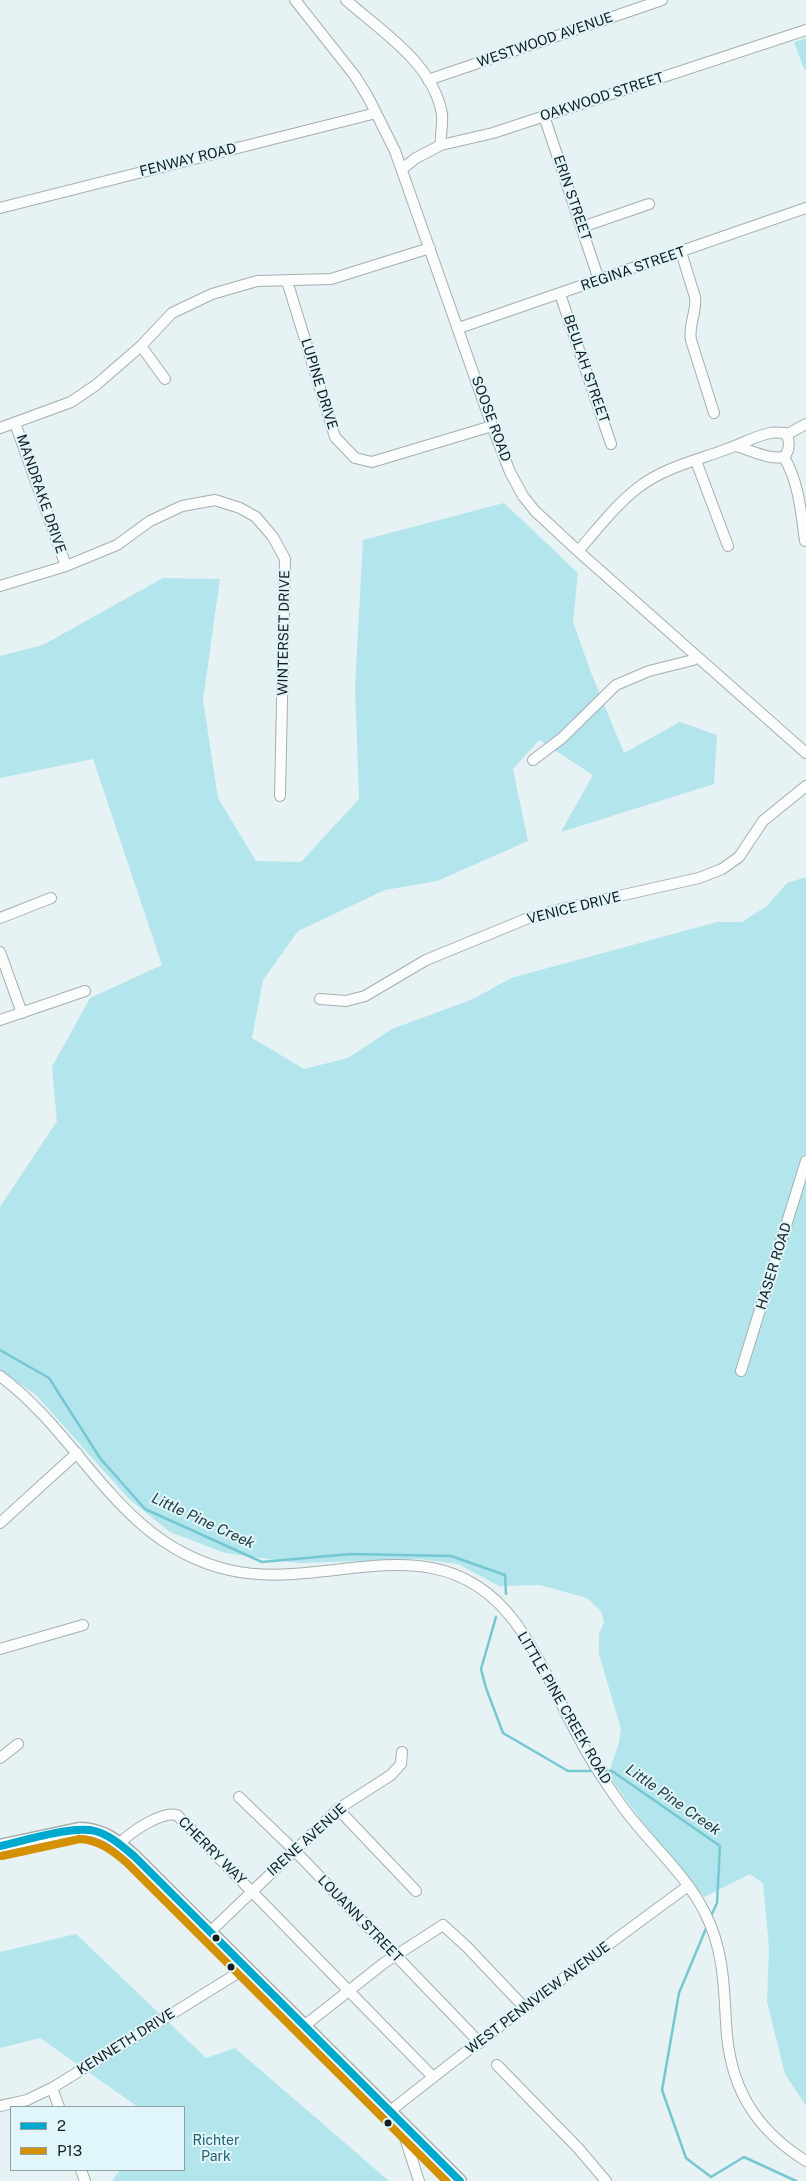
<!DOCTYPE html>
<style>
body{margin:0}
#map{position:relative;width:806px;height:2181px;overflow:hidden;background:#e6f2f4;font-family:"Public Sans",sans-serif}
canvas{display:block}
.legend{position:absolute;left:10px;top:2106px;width:175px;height:65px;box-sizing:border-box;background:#e0f6fa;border:1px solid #8f9fa2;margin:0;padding:6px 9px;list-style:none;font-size:15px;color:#151d1e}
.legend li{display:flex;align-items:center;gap:10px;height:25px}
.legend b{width:25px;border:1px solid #8f9fa2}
</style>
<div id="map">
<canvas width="806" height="2181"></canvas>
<ul class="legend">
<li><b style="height:6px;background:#00a9ce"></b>2</li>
<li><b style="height:6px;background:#d59104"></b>P13</li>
</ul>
</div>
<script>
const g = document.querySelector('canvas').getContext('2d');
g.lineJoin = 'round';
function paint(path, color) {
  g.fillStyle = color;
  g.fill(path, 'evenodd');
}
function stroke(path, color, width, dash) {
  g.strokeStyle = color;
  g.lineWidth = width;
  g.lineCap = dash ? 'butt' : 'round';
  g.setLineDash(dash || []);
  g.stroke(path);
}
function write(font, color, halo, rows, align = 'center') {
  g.font = font + ' "Public Sans",sans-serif';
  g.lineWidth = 4;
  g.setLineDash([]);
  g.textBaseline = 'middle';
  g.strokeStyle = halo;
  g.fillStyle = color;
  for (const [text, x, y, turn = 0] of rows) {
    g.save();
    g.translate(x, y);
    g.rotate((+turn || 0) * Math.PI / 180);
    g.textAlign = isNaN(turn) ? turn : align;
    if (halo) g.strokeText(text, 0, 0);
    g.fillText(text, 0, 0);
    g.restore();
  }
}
const green = new Path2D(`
 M806,38V70L804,69L794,42Z
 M504,503L578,573L573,622L590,670L624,753L680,722L717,735L714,784L561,832L593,775L539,740L513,769L528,841L437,881L385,890L298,931L263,980L252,1038L304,1069L348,1058L392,1029L473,999L511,978L717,922H742L767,906L787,883L806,877V2106L785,2074L767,2002L769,1948L763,1883L750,1874L704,1897L650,1832L608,1775L619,1743L621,1729L599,1654V1634L604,1622L601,1611L587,1598L540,1585L499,1586L458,1564L420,1559L298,1563L225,1553L170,1532L128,1498L36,1395L0,1370V1207L57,1121L52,1067L90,998L162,965L93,759L0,778V656L43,645L163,578L220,579L203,700L218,798L256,861L301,862L359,799L355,687L363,540Z
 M76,1934L206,2058L235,2048L389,2181H112L120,2170H184V2107H138L40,2038L0,2048V1952Z`);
const stream = new Path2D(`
 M0,1350L49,1378L100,1458L145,1509L262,1562L350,1554L451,1556L505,1575L506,1594
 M496,1617L481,1669L486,1688L503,1733L568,1771H595
 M603,1771H612L720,1846L717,1903L711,1916
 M707,1926L679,1993L662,2090L686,2158L711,2177L744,2157L796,2181`);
const minor = new Path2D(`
 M295,0L355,76L368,97L395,151L492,426L510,472L523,496L535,511L578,551L806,753
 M346,0C382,32 433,63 442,114C443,125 440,135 441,145
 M428,80L662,0
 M544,116L599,280
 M402,169L416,158L441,145L493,133L806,30
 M0,208L376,113
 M582,227L649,204
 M681,252L695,297C697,312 688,325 691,340L714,413
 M287,281L335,437L355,458L372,462L492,426
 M560,294L611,444
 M459,328L806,208
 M141,346L165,379
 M15,423L66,566
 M0,428L71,402L96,385L141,346L172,313L212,294L257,281L331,279L430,248
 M786,435L806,424
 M784,457C799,483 801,512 805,541
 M696,461L728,546
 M578,551C597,530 616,504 639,487C663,468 698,460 727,449C741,444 756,436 770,433C775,432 781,433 786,433C790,441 790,450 784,457C768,460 751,450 736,446
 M0,586L66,566L117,545L150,521L182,506L215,500L240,508L256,517L273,537L285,559L280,796
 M533,760L562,738L616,685L649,671L693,660L697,657
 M0,918L51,898
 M0,952L22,1013
 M320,999L346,1001L365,996L426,960L526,919L561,909L699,878L722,869L739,857L763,821L806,786
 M0,1020L85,991
 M741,1371L806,1161
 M0,1376C84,1438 118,1544 229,1570C329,1593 437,1518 515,1622C549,1669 568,1726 600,1774C612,1792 623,1809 637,1825C660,1853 689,1880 705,1913C723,1948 724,1984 726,2023C729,2085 753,2128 806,2161
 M0,1523L77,1453
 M0,1649L83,1625
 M0,1758L18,1744
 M239,1797L294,1850L480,2043
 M338,1809L416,1891
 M120,1843C131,1832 161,1811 177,1815L433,2077
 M210,1932L338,1809L391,1775L401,1764L402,1752
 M304,2026L384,1963L443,1925L467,1947L524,2007
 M497,2065L578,2148L606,2181
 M52,2088L59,2107
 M0,2106L27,2100L52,2088L246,1968
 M389,2112C487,2034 587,1960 688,1886
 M400,2123L419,2181
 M81,2170L85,2181`);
const major = new Path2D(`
 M0,1846L79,1829C103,1829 117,1841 134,1856L460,2181`);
const bus1 = new Path2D(`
 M0,1846C24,1841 73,1825 95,1831C110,1835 122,1846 134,1856L460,2181`);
const bus2 = new Path2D(`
 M2,1856L80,1839C99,1840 113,1851 127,1863L446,2181`);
const markers = [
 [216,1938,4.5,"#151d1e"],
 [231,1967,4.5,"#151d1e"],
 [388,2123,4.5,"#151d1e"]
];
const streetNames = [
 ["WESTWOOD AVENUE",545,40,-19],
 ["OAKWOOD STREET",602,97,-18],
 ["FENWAY ROAD",188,160,-14],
 ["ERIN STREET",572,198,71],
 ["REGINA STREET",633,269,-19],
 ["BEULAH STREET",586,369,71],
 ["LUPINE DRIVE",319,384,73],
 ["SOOSE ROAD",491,419,70],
 ["MANDRAKE DRIVE",41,494,71],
 ["WINTERSET DRIVE",284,633,-89],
 ["VENICE DRIVE",574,908,-14],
 ["HASER ROAD",774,1266,-73],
 ["LITTLE PINE CREEK ROAD",564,1708,60],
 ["IRENE AVENUE",307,1840,-42],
 ["CHERRY WAY",212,1851,45],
 ["LOUANN STREET",360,1919,46],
 ["WEST PENNVIEW AVENUE",538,1998,-37],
 ["KENNETH DRIVE",126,2042,-32]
];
const parkNames = [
 ["Richter",216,2141],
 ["Park",216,2157]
];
const waterNames = [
 ["Little Pine Creek",203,1521,25],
 ["Little Pine Creek",673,1800,35]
];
paint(green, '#b3e5ed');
stroke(stream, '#75c7d2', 2.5);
stroke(minor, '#a5aeaf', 12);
stroke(major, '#a5aeaf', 15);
stroke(minor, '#fbfdfd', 10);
stroke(major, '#fbfdfd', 12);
stroke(bus1, '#00a9ce', 8);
stroke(bus2, '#d59104', 8);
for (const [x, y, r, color] of markers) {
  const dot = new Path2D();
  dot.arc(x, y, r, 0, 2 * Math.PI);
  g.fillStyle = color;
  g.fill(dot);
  stroke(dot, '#e0f6fa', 2);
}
write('14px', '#151d1e', '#e0f6fa', streetNames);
write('14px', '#25626b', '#e0f6fa', parkNames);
write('italic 15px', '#1f383c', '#e0f6fa', waterNames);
</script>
